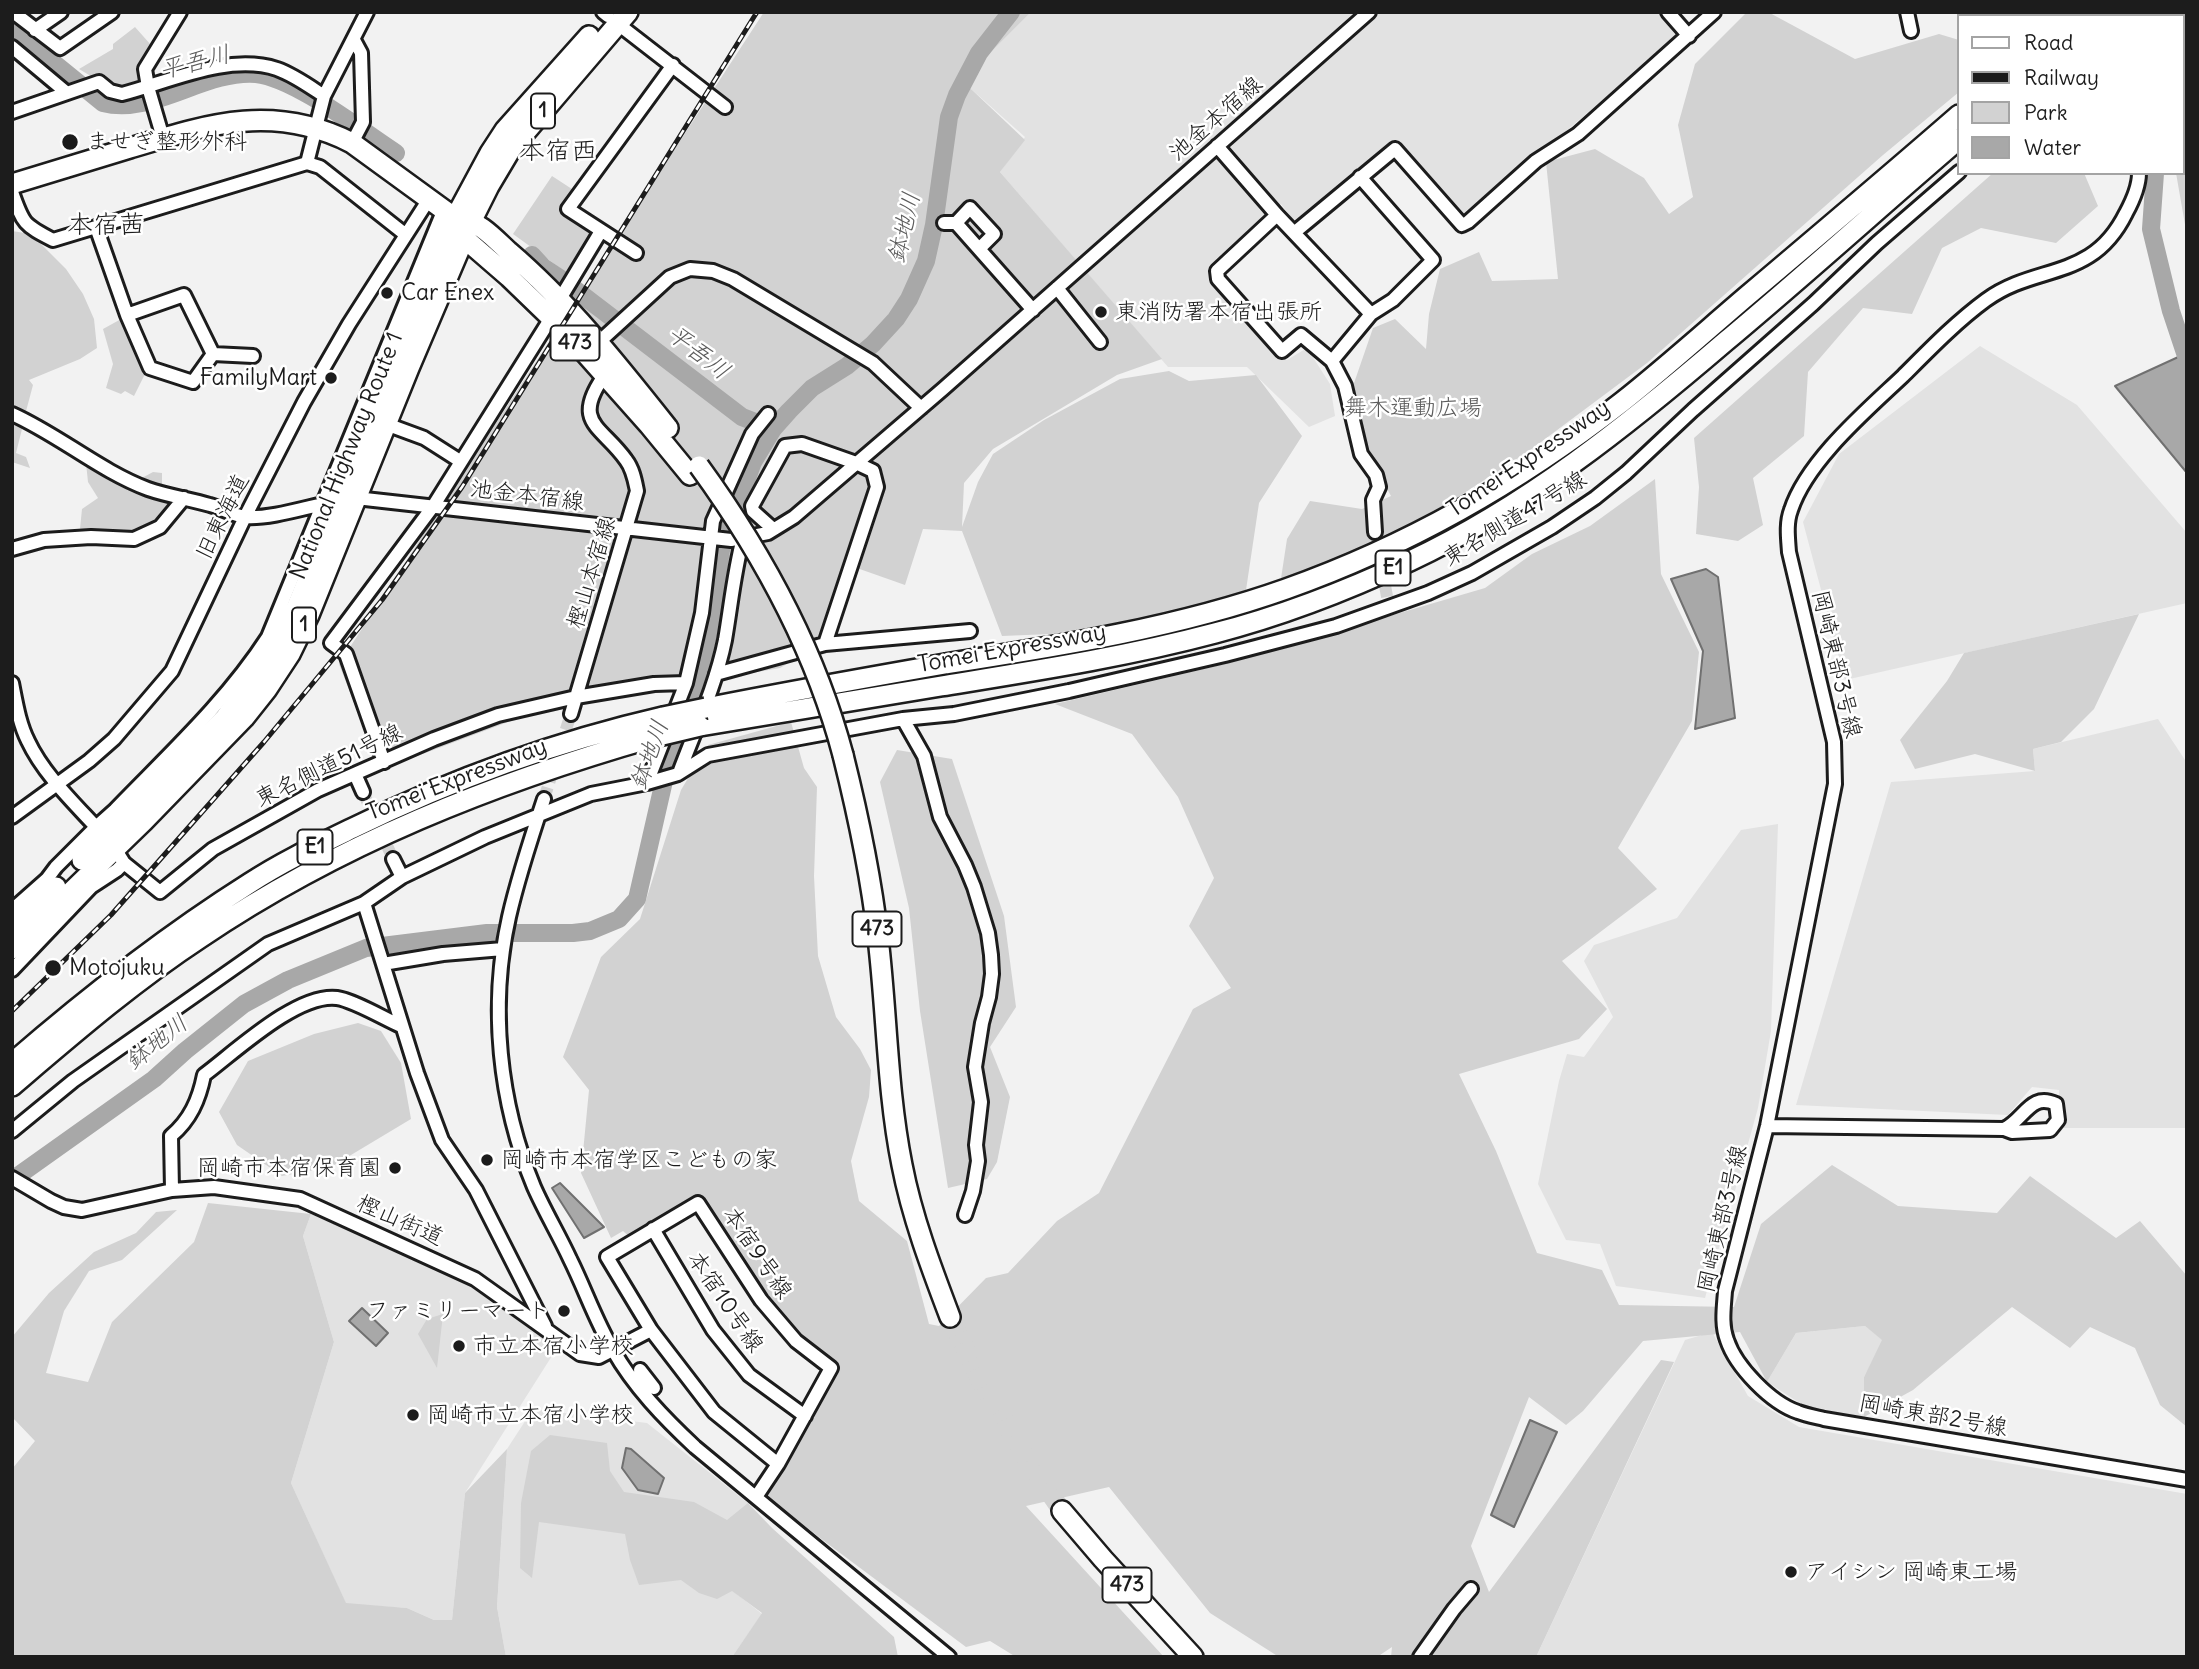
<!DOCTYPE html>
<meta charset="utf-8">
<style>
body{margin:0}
#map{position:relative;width:2199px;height:1669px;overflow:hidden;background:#f2f2f2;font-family:Delius,sans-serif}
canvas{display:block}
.frame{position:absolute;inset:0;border:14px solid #1c1c1c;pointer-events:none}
.legend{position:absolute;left:1957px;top:14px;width:228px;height:161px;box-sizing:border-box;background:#fff;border:2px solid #a4a4a4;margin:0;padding:9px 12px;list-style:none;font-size:21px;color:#1c1c1c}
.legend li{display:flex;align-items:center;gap:14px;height:35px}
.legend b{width:35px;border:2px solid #a4a4a4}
</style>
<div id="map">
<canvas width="2199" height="1669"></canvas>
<div class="frame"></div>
<ul class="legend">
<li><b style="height:9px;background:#fff"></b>Road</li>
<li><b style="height:9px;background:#1c1c1c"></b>Railway</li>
<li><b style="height:19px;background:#d2d2d2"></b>Park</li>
<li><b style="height:19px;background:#a8a8a8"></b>Water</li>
</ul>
</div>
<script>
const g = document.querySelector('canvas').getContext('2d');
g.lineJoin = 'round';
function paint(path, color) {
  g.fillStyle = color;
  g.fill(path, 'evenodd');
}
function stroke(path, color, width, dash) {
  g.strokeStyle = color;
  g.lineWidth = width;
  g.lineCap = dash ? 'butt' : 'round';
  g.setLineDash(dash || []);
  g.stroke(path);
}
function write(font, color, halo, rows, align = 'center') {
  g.font = font + ' Delius,"Klee One",sans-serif';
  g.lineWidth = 5;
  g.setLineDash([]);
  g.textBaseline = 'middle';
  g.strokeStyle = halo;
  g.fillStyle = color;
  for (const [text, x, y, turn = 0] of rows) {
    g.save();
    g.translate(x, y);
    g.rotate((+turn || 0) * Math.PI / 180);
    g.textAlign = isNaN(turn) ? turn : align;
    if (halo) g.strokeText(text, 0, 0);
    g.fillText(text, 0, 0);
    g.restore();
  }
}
const built = new Path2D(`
 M1031,12H1657L1677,37L1460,221L1392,148L1297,225L1281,204L1210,272L1264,343L1287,360L1307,348L1330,384L1335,416L1309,427L1247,367H1168L1000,172L1025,137L970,88L988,55Z
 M1980,346L2077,405L2187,533V603L1845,680L1803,522L1839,454Z
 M2158,719L2187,763V1128H2060L2059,1090L2032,1087L2008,1115L1796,1105L1891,782L2035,771L2033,749Z
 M1778,824L1771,1031L1758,1108L1705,1298L1616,1286L1600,1244L1566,1240L1538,1184L1559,1081L1567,1054L1584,1057L1613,1017L1584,961L1594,945L1677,918L1741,830Z
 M311,1214L469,1282L557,1348L465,1493L452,1620H434L407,1608L346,1604L291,1483L334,1342L303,1236Z
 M1865,1326L1883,1340L1864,1377V1417L1806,1407L1767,1382L1796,1333Z
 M1712,1332L1748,1396L1799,1427L2187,1494V1657H1536L1685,1340Z
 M533,1409L647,1423L748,1503L732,1590L762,1614L732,1657H506L497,1607L507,1449Z`);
const green = new Path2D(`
 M764,12H1031L988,55L970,88L1025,140L1000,172L1162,359L1117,375L993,449L964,483L962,527L978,482L993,454L1044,420L1120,379L1169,371L1189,381L1256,375L1302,436L1259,503L1246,590L1185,611L1051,634L1002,636L962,531L923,529L905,585L854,567L832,638L780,668L540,710L380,770L339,664Z
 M1747,12H1768L1855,59L1939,34L1959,40V92L1883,155L1647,363L1529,451L1452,501L1349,556L1280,585L1287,539L1310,501L1362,509L1391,496L1363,445L1353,386L1373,328L1395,319L1426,349L1429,314L1440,269L1479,252L1492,281L1558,279L1546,162L1595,149L1644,178L1669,214L1693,197L1678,125L1695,64Z
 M2180,12H2187V236L2176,173H2183V16Z
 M135,27L151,45L138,68L141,83C126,86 115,88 105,75L94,78L79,69L113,49V44Z
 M1993,173H2084L2098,206L2056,243L1981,228L1942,248L1912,314L1863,308L1808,372L1804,436L1753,478L1763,525L1738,541L1696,534L1699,487L1694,438Z
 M552,176L575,191L560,211L596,237L571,276L513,234Z
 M12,231L31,234L66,269L83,294L94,319L97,348L80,359L29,380L33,385L25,415L12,409L14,378L12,377Z
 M123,318L146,372L134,396L125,391L121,394L106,388L113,364L103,329Z
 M12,422L23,425L16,453L26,457L30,468L12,462Z
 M86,463L127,486L153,472L162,473V499L175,501L155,524L129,534L80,529L82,509L98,498L88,482Z
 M1655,479L1661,574L1699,652L1692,721L1618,848L1657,889L1562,961L1607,1009L1579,1039L1459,1074L1496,1151L1537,1253L1602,1270L1619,1305L1734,1307L1761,1224L1832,1165L1898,1206L1997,1213L2030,1176L2116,1238L2140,1221L2187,1276V1427L2160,1405L2135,1348L2090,1327L2070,1348L2012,1307L1913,1390L1864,1417V1377L1882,1340L1865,1326L1796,1333L1767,1382L1740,1332L1643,1341L1583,1411L1566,1425L1529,1397L1471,1546L1489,1592L1661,1360L1674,1362L1536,1657H1391L1392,1647L1377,1657H1279L1210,1613L1109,1487L1026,1506L1164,1657H1016L990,1641L966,1647L824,1541L764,1494L834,1367L799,1338L764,1298L700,1199L632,1239L623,1231L611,1238L581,1173L589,1090L563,1057L601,957L640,919L681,790L708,745L791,722L804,768L817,787L814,876L818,956L836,1017L860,1049L871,1070L869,1097L851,1161L859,1201L907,1241L929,1324L939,1326L986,1278L1008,1273L1057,1221L1099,1193L1193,1009L1231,988L1189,926L1214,878L1178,797L1132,734L1055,704L1229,663L1485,588L1532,554L1590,526Z
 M2139,614L2094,709L2061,742L2033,749L2035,771L1975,754L1915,769L1900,740L1947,681L1964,653Z
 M897,750L952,759L1004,916L1016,1007L990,1047L1010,1097L997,1162L987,1179L948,1188L920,1011L909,908L880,782Z
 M358,1023L381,1031L401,1063L411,1119L331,1167L282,1176L237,1145L219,1112L248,1061L314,1034Z
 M208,1203L311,1214L303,1236L334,1342L291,1483L346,1603L407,1608L434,1620H452L465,1493L507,1449L497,1607L506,1657H12V1469L35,1441L12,1417V1337L49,1293L94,1252L136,1233L156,1212L177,1210L122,1260L89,1271L64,1311L46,1373L88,1382L112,1322L194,1242Z
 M443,1314L437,1368L418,1334L427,1319Z
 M550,1435L607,1443L610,1471L624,1492L694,1502L727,1520L748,1503L772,1528L894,1637L898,1657H732L762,1613L732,1591L717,1599L699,1593L681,1580L639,1585L630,1560L625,1534L539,1522L532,1578L520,1568L521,1503L531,1451Z`);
const water = new Path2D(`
 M2187,353V473L2115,386Z
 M1706,569L1718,577L1735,718L1695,729L1703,651L1671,579Z
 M560,1183L604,1227L584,1238L552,1188Z
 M362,1308L388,1333L376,1346L349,1321Z
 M1530,1420L1557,1432L1514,1527L1491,1515Z
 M626,1448L631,1449L664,1478L658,1494L638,1490L622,1468Z`);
const river = new Path2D(`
 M12,29L103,103C153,116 204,70 256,74C295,78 362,131 396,153
 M2155,173L2151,229L2171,311L2187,359
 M532,255L543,267L564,281L742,417L773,429
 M12,1180L154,1079L185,1051L244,1004L288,980L366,948L487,933H573L590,931L619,919L637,899L669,759L688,723L698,680L711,621L721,550L753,462L773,429L789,411L812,388L847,366L873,344L896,319L909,299L926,261L934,225L949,117L957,95L979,53L1011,12`);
const minorTunnel = new Path2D(`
 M1375,532L1389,607
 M560,747L571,714
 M363,792L393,859
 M544,799L555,764`);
const highwayTunnel = new Path2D(`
 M950,1317L981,1382L1026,1458L1062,1511`);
const minor = new Path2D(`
 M13,12L60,48L112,12
 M603,12L608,16
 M1668,12L1689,36
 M1907,12L1911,31
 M2175,16L2179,12
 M618,24L725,107
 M35,30L61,12
 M12,47L67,93
 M12,112L99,82L110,91L122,94C169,82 228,53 277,69C294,75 309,86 324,96
 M163,138L148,87L145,69L180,12
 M352,143L363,122L361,53L354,40
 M1217,146L1277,215L1371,314
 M307,163L324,96L367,12
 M2139,173C2139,186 2132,202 2126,213C2092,282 2037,263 1986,300C1956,322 1929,350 1903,376C1866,411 1807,461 1791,510C1786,523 1788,538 1789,552L1834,742L1835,784L1767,1126L1725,1291C1724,1307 1721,1324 1727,1340C1736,1367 1771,1403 1798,1412C1806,1415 1816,1417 1824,1419L2187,1480
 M12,192C23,224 24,225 53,240L307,163L320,167L406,235
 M444,209L268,637C226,702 168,755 115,810L96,827L114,847L124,863L160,892L213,849L318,790L434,739L498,715L576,697L654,684L686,683
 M1277,215L1217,271L1218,279L1282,351L1301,335L1332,361L1345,386L1361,454L1376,475L1379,487L1373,500L1375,532
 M944,223H956L1033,310
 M956,223L970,208L994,234L979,249
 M96,227L127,315L150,368L193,382L213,354L184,295L127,315
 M1295,232L1395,149L1462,225L1468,222L1536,161L1578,134L1714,12
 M636,253L568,209L673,65
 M1057,288L1100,342
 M560,299L601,231
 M599,342L670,277L690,269L713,271L733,279L873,363L921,408
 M213,354L253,356
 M1332,361L1371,314L1393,300L1433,260L1360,177
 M12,414C59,435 100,471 148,489C168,496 190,499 210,505C222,508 234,516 246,517C277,519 323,501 356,498L731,540L768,533L794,517L943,389L1369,12
 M386,424L424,438L460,461
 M773,529L753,511L752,506L785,446L802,444L856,463L873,471L877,487L825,644
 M12,549L44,540L91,537L134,539L160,527L184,498
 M716,674L825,644L970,631
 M12,683C16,703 19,723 28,741C43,773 72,801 96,827L56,867L47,879L12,910
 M571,714L637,491C635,481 633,469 626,460C602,426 571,423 604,376
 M903,719L924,756L940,817L965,865L974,887L988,933L991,955L992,974L989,997L982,1023L975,1067L981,1102L976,1145L978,1161L973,1191L965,1215
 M384,762L346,654L331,643L434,505L551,318
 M679,773C695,730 716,685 725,640C731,605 734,572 743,538
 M355,774L363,792
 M647,783L686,683L702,613L713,521L752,434L768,414
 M544,799C531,838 518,877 509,917C489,1006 499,1103 534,1187C545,1212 559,1235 570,1259C585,1289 596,1322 613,1350C634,1387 664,1418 695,1447L949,1657
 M12,817L89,761L114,739L172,671L245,517L304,402L349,324L429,199
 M393,859L402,877
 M364,903L417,1073L442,1140L476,1190L545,1326
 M383,964L443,954L503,949
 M12,970L91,887L117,870L124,863
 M1767,1126L2004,1129L2012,1132L2050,1130L2058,1120L2056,1104C2030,1092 2025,1119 2004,1129
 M12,1131L73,1081L268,944L364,903L402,877L485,837L591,794L647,783L678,774L708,755L903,719L954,714L1069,691L1225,655L1336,626L1428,593L1472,573L1552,527L1595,498L1626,473L1693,410L1813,304L1877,243L1959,172
 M12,1178L51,1201L64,1207L82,1210L172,1190L214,1187L300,1199L475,1279L580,1354L599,1357L651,1330
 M172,1190L171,1136C190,1120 199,1100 204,1075C235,1052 297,993 337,998C353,1000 385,1019 401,1026
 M653,1229L713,1330L749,1375L805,1416
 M640,1370L654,1388
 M756,1497L778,1464L831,1368L796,1341L761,1300L698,1203L607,1257L651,1330L714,1412L778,1464
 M1420,1657L1454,1609L1471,1589`);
const highway = new Path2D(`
 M2090,16L2095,12
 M2126,16L2131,12
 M12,184C51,172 91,160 130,148C209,124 274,103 352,143L455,218L464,238L509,277L569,335L649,425L690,475
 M460,219C479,221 494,238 508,251C569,303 618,365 668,428
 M706,708C786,692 865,678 945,664C1060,646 1176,628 1286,589C1407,546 1521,481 1622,402C1665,368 1706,331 1747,296C1818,236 1889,176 1959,115
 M700,726C780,713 860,699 941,686C1033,671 1125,657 1215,633C1281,616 1348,590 1410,561C1527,506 1628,425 1726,341C1805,275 1881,206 1959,139
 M843,755C858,815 871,876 878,938C887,1013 887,1090 902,1165C912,1217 931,1267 950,1317
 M82,860L225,718L275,648L297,606L455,218L490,153L505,130L589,36
 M12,928L56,887
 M12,949L144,821L244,718L267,689L290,654L309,615L409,368L472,220L489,186L511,149L628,12
 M12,1063C87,998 166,936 250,883C282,862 318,845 353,828C453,779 554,742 663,717
 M12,1086C73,1034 133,982 200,938C339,844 493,783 654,737
 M1062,1511L1103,1559L1193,1657`);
const rail = new Path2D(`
 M12,1011L111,915L264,742L382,600L462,487L757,12`);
const highwayBridge = new Path2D(`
 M699,466C763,554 815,649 843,755
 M663,717L706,708
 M654,737L700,726`);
const markers = [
 [70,142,9,"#1c1c1c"],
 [387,293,7,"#1c1c1c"],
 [1101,312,7,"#1c1c1c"],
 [331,378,7,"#1c1c1c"],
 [53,968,9,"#1c1c1c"],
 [487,1160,7,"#1c1c1c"],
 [395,1168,7,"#1c1c1c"],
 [564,1311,7,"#1c1c1c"],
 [459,1346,7,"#1c1c1c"],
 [413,1415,7,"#1c1c1c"],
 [1791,1572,7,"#1c1c1c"]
];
const shields = [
 [543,111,24],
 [575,343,49],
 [1393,568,35],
 [304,625,24],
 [315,847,35],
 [877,929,49],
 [1127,1585,49]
];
const shieldNames = [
 ["1",543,111],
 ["473",575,343],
 ["E1",1393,568],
 ["1",304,625],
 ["E1",315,847],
 ["473",877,929],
 ["473",1127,1585]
];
const streetNames = [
 ["池金本宿線",1216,119,-41],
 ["National Highway Route 1",347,456,-68],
 ["Tomei Expressway",1529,459,-34],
 ["池金本宿線",527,496,7],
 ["旧東海道",223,517,-64],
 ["東名側道47号線",1515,519,-31],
 ["樫山本宿線",592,573,-73],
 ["Tomei Expressway",1012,649,-10],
 ["岡崎東部3号線",1836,664,77],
 ["東名側道51号線",329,766,-26],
 ["Tomei Expressway",457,780,-21],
 ["岡崎東部3号線",1723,1219,-77],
 ["樫山街道",400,1221,24],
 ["本宿9号線",757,1253,56],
 ["本宿10号線",725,1302,56],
 ["岡崎東部2号線",1933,1416,10]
];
const poiNames = [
 ["ませぎ整形外科",86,142],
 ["Car Enex",401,293],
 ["東消防署本宿出張所",1115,312],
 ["FamilyMart",317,378,"right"],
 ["Motojuku",69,968],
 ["岡崎市本宿学区こどもの家",501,1160],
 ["岡崎市本宿保育園",381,1168,"right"],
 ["ファミリーマート",550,1311,"right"],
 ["市立本宿小学校",473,1346],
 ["岡崎市立本宿小学校",427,1415],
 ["アイシン 岡崎東工場",1805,1572]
];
const parkNames = [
 ["舞木運動広場",1413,408]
];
const waterNames = [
 ["平吾川",195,63,-14],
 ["鉢地川",905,228,-77],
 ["平吾川",698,353,38],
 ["鉢地川",650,755,-71],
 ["鉢地川",157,1043,-39]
];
const quarterNames = [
 ["本宿西",558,152],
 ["本宿茜",106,226]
];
paint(built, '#e2e2e2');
paint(green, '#d2d2d2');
paint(water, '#a8a8a8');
stroke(water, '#707070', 2);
stroke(river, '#a8a8a8', 18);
stroke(minorTunnel, '#d2d2d2', 12, [12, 6]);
stroke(highwayTunnel, '#d2d2d2', 19, [19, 10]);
stroke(minor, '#1c1c1c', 18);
stroke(highway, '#1c1c1c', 24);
stroke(minor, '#fff', 12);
stroke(highway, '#fff', 19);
stroke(rail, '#1c1c1c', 5);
stroke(rail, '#fff', 2.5, [8]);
stroke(highwayBridge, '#1c1c1c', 24, []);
stroke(highwayBridge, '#fff', 19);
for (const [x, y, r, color] of markers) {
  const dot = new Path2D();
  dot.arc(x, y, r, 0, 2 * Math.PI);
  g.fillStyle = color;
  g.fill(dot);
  stroke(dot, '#fff', 2.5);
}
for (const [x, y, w] of shields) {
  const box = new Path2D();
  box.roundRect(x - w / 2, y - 17.5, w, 35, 5);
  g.fillStyle = '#fff';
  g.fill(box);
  stroke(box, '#1c1c1c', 2);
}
write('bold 21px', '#1c1c1c', null, shieldNames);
write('23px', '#1c1c1c', '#fff', streetNames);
write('23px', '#1c1c1c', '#fff', poiNames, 'left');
write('23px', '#5c5c5c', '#fff', parkNames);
write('italic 24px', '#5b5b5b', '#fff', waterNames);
write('26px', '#1c1c1c', '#fff', quarterNames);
</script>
